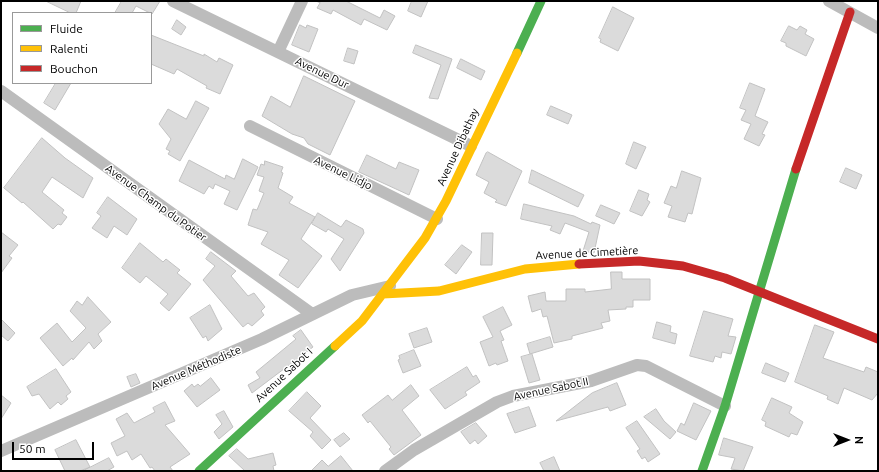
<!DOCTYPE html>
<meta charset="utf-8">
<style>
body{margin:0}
#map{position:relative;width:879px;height:472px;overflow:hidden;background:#fff;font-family:Ubuntu,sans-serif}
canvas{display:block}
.frame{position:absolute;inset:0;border:2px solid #000;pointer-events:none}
.legend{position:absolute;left:12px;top:12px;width:140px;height:72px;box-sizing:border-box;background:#fff;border:1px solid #999;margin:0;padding:5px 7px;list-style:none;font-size:12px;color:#000}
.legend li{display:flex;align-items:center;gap:8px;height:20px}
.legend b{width:20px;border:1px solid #999}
.north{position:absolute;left:827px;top:420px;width:40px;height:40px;-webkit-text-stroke:3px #fff;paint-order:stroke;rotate:90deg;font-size:11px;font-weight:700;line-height:16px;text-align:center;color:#000}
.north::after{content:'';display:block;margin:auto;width:14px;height:18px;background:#000;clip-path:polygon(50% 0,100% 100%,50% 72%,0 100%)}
.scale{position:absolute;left:12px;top:442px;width:82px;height:18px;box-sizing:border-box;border:2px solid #000;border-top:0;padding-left:5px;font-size:12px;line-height:14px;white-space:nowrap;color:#000;-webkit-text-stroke:3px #fff;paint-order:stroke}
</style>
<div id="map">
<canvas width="879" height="472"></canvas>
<div class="frame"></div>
<ul class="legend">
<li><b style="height:5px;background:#4caf50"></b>Fluide</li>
<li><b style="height:5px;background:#ffc107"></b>Ralenti</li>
<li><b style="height:5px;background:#c62828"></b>Bouchon</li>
</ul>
<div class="north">N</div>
<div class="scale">50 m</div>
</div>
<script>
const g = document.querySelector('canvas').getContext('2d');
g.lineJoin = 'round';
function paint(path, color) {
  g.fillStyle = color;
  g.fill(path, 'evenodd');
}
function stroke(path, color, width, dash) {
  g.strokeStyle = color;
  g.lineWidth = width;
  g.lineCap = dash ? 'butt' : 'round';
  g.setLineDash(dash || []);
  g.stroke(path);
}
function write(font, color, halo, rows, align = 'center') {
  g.font = font + ' Ubuntu,sans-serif';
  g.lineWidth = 3;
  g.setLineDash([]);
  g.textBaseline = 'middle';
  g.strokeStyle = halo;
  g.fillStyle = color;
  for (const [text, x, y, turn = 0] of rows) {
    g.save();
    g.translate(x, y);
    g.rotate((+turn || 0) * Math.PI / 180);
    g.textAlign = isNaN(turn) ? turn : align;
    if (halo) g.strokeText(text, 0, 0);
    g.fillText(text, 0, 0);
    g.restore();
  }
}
const building = new Path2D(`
 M46,1H81L76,13H71Z
 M122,1H160L152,14L136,6L132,13H115Z
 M316,1H346L380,18L384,10L395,16L387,30L364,19L361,25L333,10L331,14L317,8L320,3Z
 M412,1H428L421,17L408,11Z
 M613,7L634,18L618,51L600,42L601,39L599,38Z
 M177,20L186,27L181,35L172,29Z
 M300,25L306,28L307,25L318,29L309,52L292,45Z
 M789,26L797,30L800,26L807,30L805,34L814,39L806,56L786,46V43L781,41Z
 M151,35L204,56V54L217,62L219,58L233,65L220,94L206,88L207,86L177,69L174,74L151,64Z
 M416,45L452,59L438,99L429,98L441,65L413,53Z
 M348,48L358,51L354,64L344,61Z
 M461,59L485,71L481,80L457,68Z
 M304,76L355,101L330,155L308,144L304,138L292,134L262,116L271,96L290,107Z
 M56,83H71L55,110L44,103Z
 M750,83L765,89L755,116L768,122L762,134L765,135L759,146L744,139L751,124L741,120L746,110L740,108Z
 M196,101L209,108L180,161L168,154L170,151L166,149L171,139L159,124L168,109L186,119Z
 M551,106L572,115L568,124L547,115Z
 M42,138L65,158L93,178L83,198L52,177L42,192L64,210L62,213L67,217L61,225L58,224L53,229L23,202L22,203L4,188Z
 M634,142L646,147L636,169L626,164Z
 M488,152L522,171L506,206L495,202L497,200L484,193L489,182L476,175L486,153Z
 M367,155L396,169L399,162L419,170L409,195L359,172Z
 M243,159L258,167L237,210L224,204L230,191L215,184L213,189L209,186L204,194L179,181L189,160L225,179L226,175L234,179Z
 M265,161L283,167L281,172L283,173L278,188L293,197L289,203L315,217L301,239L322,256L298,288L279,275L289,260L261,244L268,232L248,225L253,209L257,210L264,193L259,191L264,177L257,175L261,164L264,165Z
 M846,168L862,175L856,189L840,182Z
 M532,170L584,195L578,207L529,183Z
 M682,171L701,178L692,214L688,213L685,222L668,217L672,206L664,203L671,186L676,188Z
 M639,190L649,194L647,200L650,202L642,216L630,211Z
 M108,197L137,219L127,235L114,226L107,238L92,228L101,216L97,213Z
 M524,204L574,216L591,224L592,222L600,225L594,253L583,251L589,232L565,223L560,234L550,230L552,226L521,219Z
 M601,205L620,213L614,224L596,216Z
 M318,213L341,227L346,220L363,229L364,233L340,271L331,259L344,239L328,229L326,232L312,224Z
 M1,232L18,245L9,256L12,258L1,273Z
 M482,233H493L492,265H481Z
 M140,243L163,262L166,259L180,270L177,273L191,284L169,311L160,303L168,294L146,276L140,283L122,268Z
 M462,245L472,252L456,274L445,265Z
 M211,252L236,271L231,276L248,296L254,293L265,307L261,311L264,315L252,326L248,323L243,327L203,280L215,266L206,259Z
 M611,272H622V279H650V300H633V307H626V309L608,310L610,321L601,323L603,328L572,336V339L554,343L547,316L543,317L541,309L532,312L528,296L545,292L546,301H566V289H585V292L611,289Z
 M88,297L111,322L98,334L102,341L94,349L89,342L73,360L72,358L63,366L40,338L57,323L72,342L86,328L70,311L77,301L82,305Z
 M210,305L222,329L208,341L206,336L203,338L190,318Z
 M503,307L512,325L500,331L504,340L501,341L508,361L497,365L496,363L489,366L480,342L493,337L483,317Z
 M704,311L733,319L728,336L736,337L731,354L722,352L721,358L715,356L713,362L690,356Z
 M1,319L15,333L8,341L1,335Z
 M657,322L671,326L670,332L677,334L675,344L653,338Z
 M815,325L834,332L823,358L864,372L866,367L878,372V393L872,400L844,388L838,404L827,399L828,396L795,382Z
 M427,328L432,342L414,348L409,334Z
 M301,330L313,347L252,393L248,385L260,378L256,372L296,339L293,336Z
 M550,337L553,347L530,354L527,344Z
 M414,350L421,366L403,373L398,360L400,359L399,356Z
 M532,354L540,380L529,383L521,357Z
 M766,363L789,373L785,382L762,373Z
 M467,367L473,377L476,375L480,382L465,392L467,395L445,409L430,390Z
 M56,369L71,392L66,396L68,399L61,405L58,402L50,409L39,394L32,396L27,387Z
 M136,374L140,383L131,387L127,377Z
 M211,378L220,390L197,407L184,391L192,384L194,387L198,384L200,386Z
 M617,383L626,405L610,411L608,407L556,421L592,393Z
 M411,385L419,396L402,410L421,435L394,455L389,449L391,447L370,421L368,423L362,415L388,395L392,400Z
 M307,392L321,406L310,418L331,440L322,449L310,436L313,432L289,411Z
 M1,395L11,403L1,419Z
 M772,398L792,407L789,413L803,422L797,435L791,433L789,437L765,426L766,422L762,420Z
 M165,402L175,421L165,425L190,454L170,467L173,471H155L152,467L150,468L141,454L132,460L127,451L117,456L111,443L125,436L116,419L127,413L134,423L155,412L153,408Z
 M694,403L711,411L696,440L677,431L681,423L684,425Z
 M529,407L536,426L515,433L507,414Z
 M656,409L664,421L676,432L670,439L644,417Z
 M224,411L233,427L219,439L214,432L222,424L216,415Z
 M637,421L660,454L648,462L645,457L642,459L637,451L640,449L626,428Z
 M476,423L487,436L478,444L475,440L470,444L461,432Z
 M344,433L350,439L340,447L334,440Z
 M724,438L753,447L743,471L731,469L735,458L719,455Z
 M76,440L90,467L80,471H65L55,450Z
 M237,449L248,459L273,453L276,465L273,466L274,471H245L229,456Z
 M341,456L353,471H311L322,460L328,466Z
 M554,457L560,471H544L540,463Z
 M109,458L114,467L107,471H83Z`);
const street = new Path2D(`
 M173,1L471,146
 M829,1L878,28
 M278,52L302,1
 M1,91L312,314
 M250,126L437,219
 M1,451L262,339L352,295L390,286
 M385,471L414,450L497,402L513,396L591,381L637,365L646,366L725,406`);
const fast = new Path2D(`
 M517,53L541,1
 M199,471L335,346
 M702,471L725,406L796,169`);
const slow = new Path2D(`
 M383,294L439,291L525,269L579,264
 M335,346L362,321L425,238L446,201L517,53`);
const jam = new Path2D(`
 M796,169L850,12
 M579,264L639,261L683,266L725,278L878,339`);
const streetNames = [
 ["Avenue Dur",322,73,26],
 ["Avenue Dibathay",458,147,-65],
 ["Avenue Lidjo",343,173,26],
 ["Avenue Champ du Potier",156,203,36],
 ["Avenue de Cimetière",587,253,-3],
 ["Avenue Méthodiste",196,368,-23],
 ["Avenue Sabot I",284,375,-43],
 ["Avenue Sabot II",551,389,-12]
];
paint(building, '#dbdbdb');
stroke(building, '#c2c2c2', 1);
stroke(street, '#bcbcbc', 12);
stroke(fast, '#4caf50', 9);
stroke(slow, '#ffc107', 9);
stroke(jam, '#c62828', 9);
write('11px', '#000', '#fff', streetNames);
</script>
